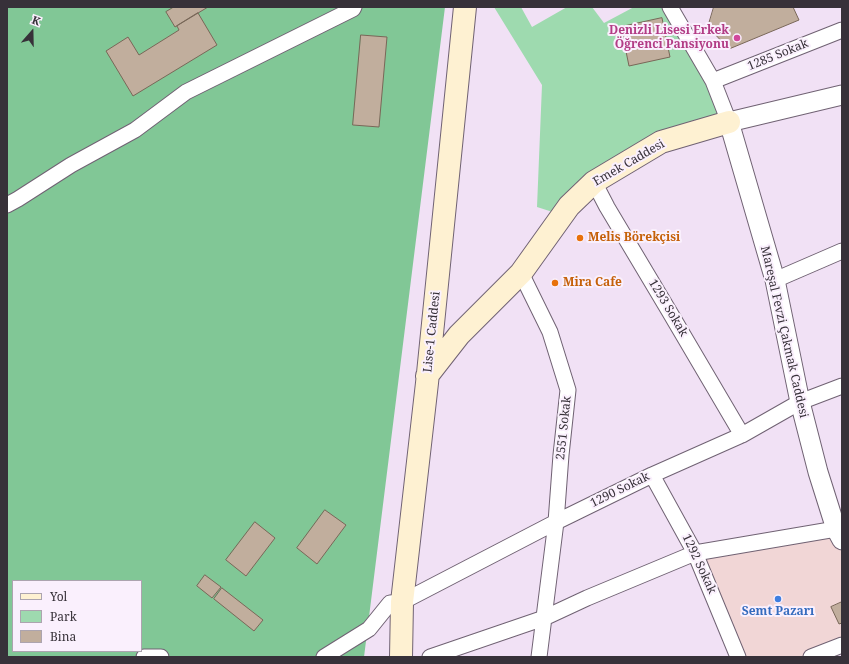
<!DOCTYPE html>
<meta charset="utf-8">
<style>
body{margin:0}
#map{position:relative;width:849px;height:664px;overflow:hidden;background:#f1e1f5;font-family:"Noto Serif",serif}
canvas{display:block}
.frame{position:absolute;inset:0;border:8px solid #373139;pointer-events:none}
.legend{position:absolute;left:12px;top:580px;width:130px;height:72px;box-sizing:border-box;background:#faf0fd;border:1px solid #aca4af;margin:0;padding:5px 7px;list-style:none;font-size:12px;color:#373139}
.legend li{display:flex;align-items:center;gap:8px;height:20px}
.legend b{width:20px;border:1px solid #aca4af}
.north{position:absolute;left:12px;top:12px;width:40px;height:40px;-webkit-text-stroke:3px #faf0fd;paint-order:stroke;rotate:20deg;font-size:11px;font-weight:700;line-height:16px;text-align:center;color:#373139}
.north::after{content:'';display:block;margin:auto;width:14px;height:18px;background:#373139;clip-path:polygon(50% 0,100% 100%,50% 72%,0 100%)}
</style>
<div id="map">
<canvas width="849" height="664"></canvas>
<div class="frame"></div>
<ul class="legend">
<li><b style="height:5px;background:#fef1d2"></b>Yol</li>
<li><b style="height:11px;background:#9edaaf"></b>Park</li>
<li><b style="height:11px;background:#c1ae9d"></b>Bina</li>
</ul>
<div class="north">K</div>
</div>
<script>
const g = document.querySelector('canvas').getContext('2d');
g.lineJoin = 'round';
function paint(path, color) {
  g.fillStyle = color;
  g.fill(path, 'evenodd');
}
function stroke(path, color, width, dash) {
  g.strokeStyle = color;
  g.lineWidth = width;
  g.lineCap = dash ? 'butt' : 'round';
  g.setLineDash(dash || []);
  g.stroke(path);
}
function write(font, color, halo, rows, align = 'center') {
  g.font = font + ' "Noto Serif",serif';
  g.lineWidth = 4;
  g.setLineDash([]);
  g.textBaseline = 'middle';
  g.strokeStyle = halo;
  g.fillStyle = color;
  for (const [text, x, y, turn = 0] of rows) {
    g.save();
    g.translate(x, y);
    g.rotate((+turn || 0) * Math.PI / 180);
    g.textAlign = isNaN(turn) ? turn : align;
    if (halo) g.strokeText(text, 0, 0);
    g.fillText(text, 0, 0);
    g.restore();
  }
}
const commercial = new Path2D(`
 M836,529L842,540V645L811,657H738L695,553Z`);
const green = new Path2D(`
 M494,7H521L532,27L567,7H592L604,23L634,7H670L729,122L661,142L562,215L537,207L542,85Z`);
const forest = new Path2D(`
 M7,7H445L364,657H7ZM13,581H141V651H13Z`);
const building = new Path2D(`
 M174,7H208L175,27L166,12Z
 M714,7H793L799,20L729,49L708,27Z
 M198,13L217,45L133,96L106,51L128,37L139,55L179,30L177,26Z
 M662,18L670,57L629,66L621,27Z
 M361,35L387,37L379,127L353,125Z
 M325,510L346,525L317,564L297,548Z
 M255,522L275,538L246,576L226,560Z
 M205,575L221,587L212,598L197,586Z
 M222,588L263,620L254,631L214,599Z
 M842,602V623L839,624L831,607Z`);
const minor = new Path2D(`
 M670,7L674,14L713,81L729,122
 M713,81L842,30
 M594,182L607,207L669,311L742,435
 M7,205L18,199L71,165L135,130L186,92L353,9L354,7
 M521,273L550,332L568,390L561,455L556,522L539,657
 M775,280L842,251
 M652,475L695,553L738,657
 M144,657H161
 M324,657L369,629L390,603L402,602L556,522L652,475L742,435L800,402L842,386
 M430,657L544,618L587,598L695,553L836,529L842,526
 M811,657L842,645`);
const tertiary = new Path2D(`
 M842,95L729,122L775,280L800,402L818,472L836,529L842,540`);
const secondary = new Path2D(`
 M427,376L459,335L521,273L569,206L594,182L661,142L729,122
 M401,657L402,602L427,383L465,7`);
const markers = [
 [737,38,4,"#d1479c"],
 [580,238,4,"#e8710a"],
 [555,283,4,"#e8710a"],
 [778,599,4,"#3f7fe0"]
];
const hotelNames = [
 ["Denizli Lisesi Erkek",729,31],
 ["Öğrenci Pansiyonu",729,45]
];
const streetNames = [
 ["1285 Sokak",778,55,-22],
 ["Emek Caddesi",629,163,-30],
 ["1293 Sokak",668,308,59],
 ["Lise-1 Caddesi",432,332,-84],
 ["Mareşal Fevzi Çakmak Caddesi",784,332,77],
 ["2551 Sokak",564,428,-84],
 ["1290 Sokak",620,490,-26],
 ["1292 Sokak",699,564,65]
];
const foodNames = [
 ["Melis Börekçisi",588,238],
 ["Mira Cafe",563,283]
];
const shopNames = [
 ["Semt Pazarı",778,612]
];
paint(commercial, '#f1d6d6');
paint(green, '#9edaaf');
paint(forest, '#81c796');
paint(building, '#c1ae9d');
stroke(building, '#796758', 1);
stroke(minor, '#706273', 17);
stroke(tertiary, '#706273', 21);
stroke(secondary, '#706273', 24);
stroke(minor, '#fff', 15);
stroke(tertiary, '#fff', 19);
stroke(secondary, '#fef1d2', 22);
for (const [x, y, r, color] of markers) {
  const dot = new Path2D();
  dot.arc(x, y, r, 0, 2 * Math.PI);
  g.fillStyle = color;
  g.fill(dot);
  stroke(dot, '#faf0fd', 1.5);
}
write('bold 12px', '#b23c85', '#faf0fd', hotelNames, 'right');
write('12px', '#373139', '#faf0fd', streetNames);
write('bold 12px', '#c56008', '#faf0fd', foodNames, 'left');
write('bold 12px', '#366cbe', '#faf0fd', shopNames);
</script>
